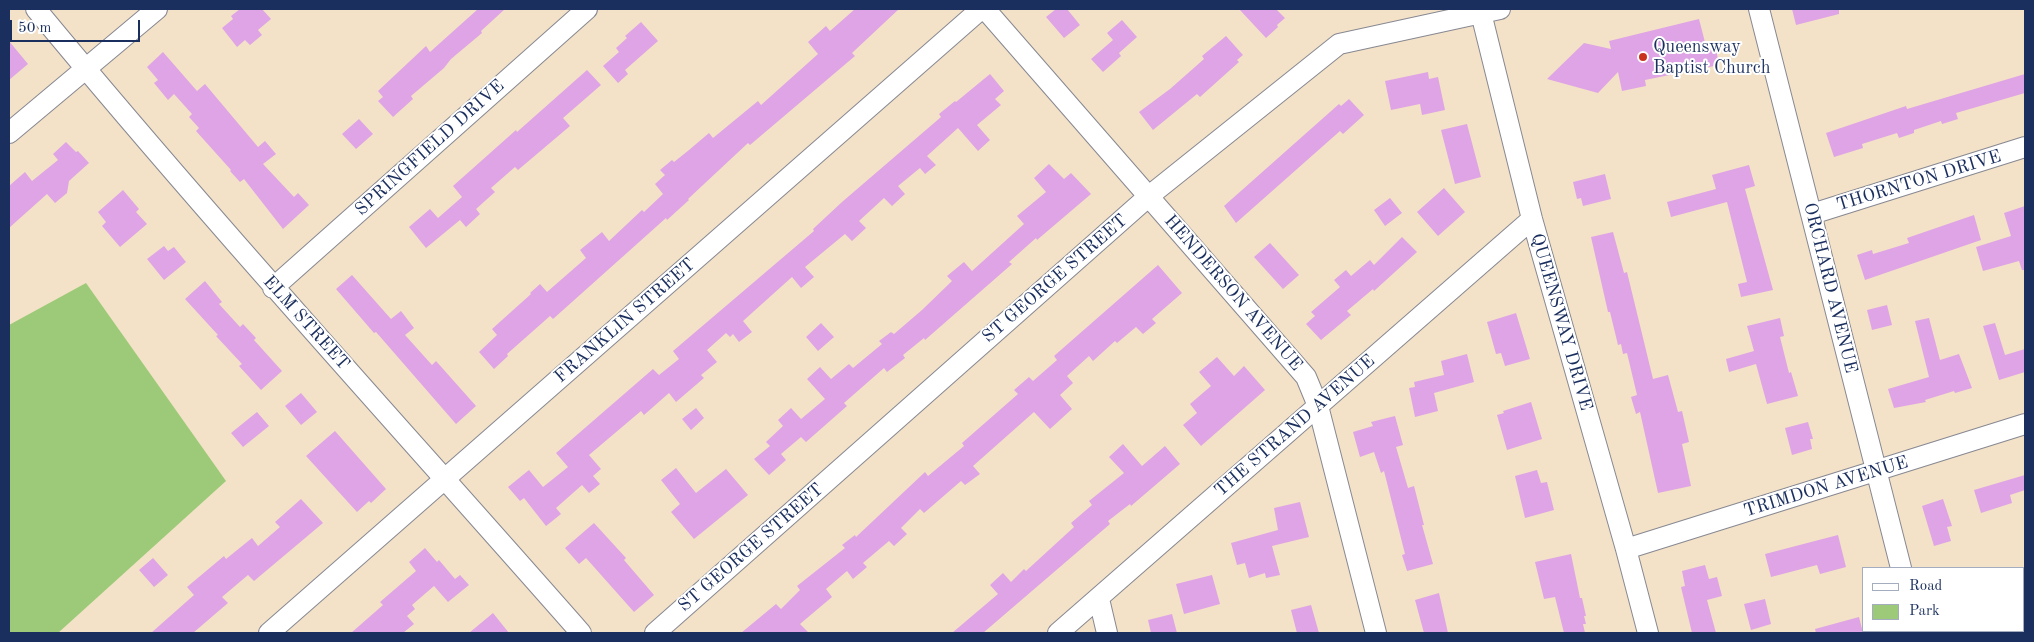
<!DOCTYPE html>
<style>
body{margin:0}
#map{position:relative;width:2034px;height:642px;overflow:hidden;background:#f3e2c7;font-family:"Old Standard TT",serif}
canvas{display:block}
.frame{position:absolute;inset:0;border:10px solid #1b2f5e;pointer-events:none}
.legend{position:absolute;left:1862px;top:567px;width:162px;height:65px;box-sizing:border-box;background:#fff;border:1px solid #a4acbf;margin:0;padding:6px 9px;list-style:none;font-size:15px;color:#1b2f5e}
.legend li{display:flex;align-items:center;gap:10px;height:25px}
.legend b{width:25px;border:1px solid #a4acbf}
.scale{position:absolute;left:10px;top:20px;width:130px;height:22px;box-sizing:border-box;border:2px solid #1b2f5e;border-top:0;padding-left:6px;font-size:15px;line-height:18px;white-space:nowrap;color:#1b2f5e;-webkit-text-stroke:4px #fff;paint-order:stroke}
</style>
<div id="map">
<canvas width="2034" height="642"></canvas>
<div class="frame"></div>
<ul class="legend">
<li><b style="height:6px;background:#fff"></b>Road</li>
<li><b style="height:14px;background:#9dca78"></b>Park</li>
</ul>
<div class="scale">50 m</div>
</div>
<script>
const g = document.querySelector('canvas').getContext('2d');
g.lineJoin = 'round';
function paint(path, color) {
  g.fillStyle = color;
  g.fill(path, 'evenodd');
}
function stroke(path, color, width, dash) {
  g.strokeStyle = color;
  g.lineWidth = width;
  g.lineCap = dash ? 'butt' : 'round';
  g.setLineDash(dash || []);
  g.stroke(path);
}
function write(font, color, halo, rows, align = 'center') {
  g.font = font + ' "Old Standard TT",serif';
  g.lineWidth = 4;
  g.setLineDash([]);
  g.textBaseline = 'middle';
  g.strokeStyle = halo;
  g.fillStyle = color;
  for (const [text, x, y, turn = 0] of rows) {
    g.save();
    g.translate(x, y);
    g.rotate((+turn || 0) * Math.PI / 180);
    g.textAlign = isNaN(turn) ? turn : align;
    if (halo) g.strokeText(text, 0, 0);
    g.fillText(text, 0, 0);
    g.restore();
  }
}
const green = new Path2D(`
 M86,283L226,481L58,633H9V325Z`);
const building = new Path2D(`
 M240,9H262L271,19L258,30L262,35L250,45L245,40L237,47L222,28L233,19L231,16Z
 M478,9H505L481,31L482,33L451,59L444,68L411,96L413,99L393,117L378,101L383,97L378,91L426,46L430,52Z
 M855,9H899L852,53L855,56L750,145L748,143L688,199L689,200L667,220L666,218L553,319L550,316L507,354L508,356L494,369L479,352L497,335L492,329L531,294L530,293L540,284L547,292L586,258L580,250L602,232L609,241L642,210L644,212L663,194L655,184L665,175L660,170L672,160L674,162L689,150L709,133L713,138L758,101L761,105L818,54L808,42L826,26L830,31Z
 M1056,9H1067L1080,25L1064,38L1046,17Z
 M1239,9H1276L1285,18L1277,25L1278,27L1266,38Z
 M1792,9H1839V14L1796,25Z
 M1699,19L1707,50L1716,49L1719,65L1645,80L1646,86L1622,91L1618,72L1598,93L1547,79L1584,43L1611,49L1609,41Z
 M1122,20L1137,37L1119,53L1121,56L1103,72L1091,59L1113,40L1107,33Z
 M641,22L658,41L625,70L628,74L618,83L603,66L619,52L616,48L627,38L625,36Z
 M1226,36L1243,55L1237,60L1239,62L1200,97L1197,94L1153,130L1139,112L1170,89L1204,59L1202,56Z
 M9,41L28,64L9,80Z
 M163,52L197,91L205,84L258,147L265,141L276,154L263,164L294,197L298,193L309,205L283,229L244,179L240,182L230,171L231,170L196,131L199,128L189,117L192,114L174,94L168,100L154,83L158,80L147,67Z
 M587,70L601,85L563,118L570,126L518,170L515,167L491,188L495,192L476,209L480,214L466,227L460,220L426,248L409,227L430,209L438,218L462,197L453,186L516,130L517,132Z
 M1428,72L1429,79L1438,77L1445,110L1422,115L1420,104L1391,110L1385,81Z
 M990,74L1004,91L995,99L1001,105L977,125L990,140L978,151L958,128L927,156L936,165L925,174L920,168L898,186L905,194L892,206L884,198L859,221L866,228L852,241L845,234L805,267L814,277L801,288L792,277L743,321L752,332L739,342L733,334L730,337L726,333L707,350L717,362L701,375L704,378L676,402L669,393L644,415L641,411L589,455L601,469L593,476L600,484L589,493L582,485L556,508L561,514L546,526L524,498L520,501L508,487L529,470L543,487L568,467L556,453L653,369L659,375L679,359L673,351L814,231L813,229L842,202L941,117L939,114L955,101L956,102Z
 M2025,74V93L1956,113L1958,119L1942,124L1941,121L1914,130V133L1899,138L1897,133L1862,144L1863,148L1834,157L1826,133L1906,106L1907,109Z
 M1349,99L1364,115L1343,134L1340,131L1236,223L1224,206L1339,104L1341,106Z
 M359,119L373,134L356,149L342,134Z
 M1467,124L1481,177L1455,184L1441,130Z
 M66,142L76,152L78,151L89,163L69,181L67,193L55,203L47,194L9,228V186L25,172L32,181L58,160L53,154Z
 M1049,164L1064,179L1071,173L1091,194L1037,240L1036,238L1009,262L1012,264L925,340L924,338L903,355L905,358L887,372L884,368L844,403L847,406L806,442L801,437L781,454L786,460L769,475L754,459L770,446L766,442L783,426L778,420L791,408L801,419L825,399L807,379L820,367L831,379L849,364L853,368L882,344L879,341L891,332L894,334L922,310L952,281L947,276L964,262L972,271L1024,224L1017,216L1046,192L1034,178Z
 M1749,165L1755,186L1745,189L1773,290L1741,297L1738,284L1747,282L1727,202L1671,217L1667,202L1716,189L1712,175Z
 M1605,174L1611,199L1583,206L1581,198L1577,199L1573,182Z
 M1444,188L1465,212L1438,236L1417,212Z
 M123,190L139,209L136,212L147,224L120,247L102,226L106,222L98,212Z
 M1390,198L1402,213L1385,226L1374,210Z
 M2025,206V270H2022L2019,261L1983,271L1976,247L2011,236L2004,213Z
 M1974,215L1981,240L1865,280L1857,255L1872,250L1873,254L1909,243L1907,238Z
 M1613,232L1624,273L1627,272L1653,379L1668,375L1678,412L1682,411L1689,442L1682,444L1691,486L1658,493L1640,412L1636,414L1631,397L1637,395L1627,353L1623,354L1621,344L1618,345L1610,312H1608L1591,237Z
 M1402,237L1417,252L1374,291L1373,289L1347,311L1351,315L1321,340L1306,324L1315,316L1311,312L1340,287L1334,280L1346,270L1351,276L1370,260L1374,265Z
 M1270,243L1299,275L1283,289L1254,257Z
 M164,246L168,251L174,247L186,262L164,280L147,259Z
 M1158,265L1182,293L1152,319L1156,323L1143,334L1136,327L1117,343L1115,341L1093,361L1089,356L1067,376L1073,383L1060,395L1072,409L1050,429L1034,412L973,466L980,474L965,485L961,481L924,513L920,509L901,528L907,534L894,546L889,541L863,563L867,567L853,579L847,571L826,589L832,597L800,624L809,633H741L776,604L781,609L800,590L797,586L845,548L842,545L855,535L856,537L925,472L928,476L964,446L962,443L1018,394L1014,390L1029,377L1033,381L1057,360L1054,356Z
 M352,275L391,319L401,311L414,328L405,335L432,365L436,361L476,406L456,424L376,332L374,333L336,289Z
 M205,281L222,302L219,304L240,327L243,324L256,338L254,340L282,371L261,390L239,366L242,364L216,336L218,335L185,299Z
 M1887,305L1892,325L1872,330L1867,310Z
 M1516,313L1530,359L1505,366L1501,353L1496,354L1487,322Z
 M1780,318L1784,336L1780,337L1789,373L1791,372L1798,396L1767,404L1756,364L1729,372L1726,359L1754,351L1747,326Z
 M1929,318L1940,360L1959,354L1972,388L1955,393L1954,391L1925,400L1926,402L1894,408L1888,389L1929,377L1915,321Z
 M821,323L834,337L818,351L806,337Z
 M1995,323L2005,355L2025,349V372L1999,380L1983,326Z
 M1467,354L1474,382L1434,393L1438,411L1415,417L1409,388L1415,387L1414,382L1444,375L1441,361Z
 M1217,357L1234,376L1244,366L1265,390L1201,446L1183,425L1197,413L1190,404L1211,386L1199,372Z
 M301,393L317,412L301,425L285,406Z
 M1531,402L1542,439L1507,450L1497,415L1504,413L1503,411Z
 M696,408L704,418L691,430L682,419Z
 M257,412L269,426L243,447L231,433Z
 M1395,416L1403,445L1396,447L1408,488L1414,486L1424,525H1422L1433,564L1407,571L1402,555L1405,554L1384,471L1381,473L1374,452L1360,457L1353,432L1373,426L1371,422Z
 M1808,422L1813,439H1810L1812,449L1792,455L1785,428Z
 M335,431L386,489L371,503L369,501L357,512L306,456Z
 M1123,444L1142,466L1165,446L1180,464L1131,506L1130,504L1108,521L1110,524L983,633H952L998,594L990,585L1003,573L1011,582L1024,569L1026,571L1074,527L1071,523L1092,505L1089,501L1124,473L1109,457Z
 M676,468L696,493L726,469L748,495L694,539L671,512L680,504L661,480Z
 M1537,470L1541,483L1547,482L1554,510L1525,518L1515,476Z
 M2025,475V490L2010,495L2012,503L1981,513L1974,490Z
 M301,499L323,523L254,581L248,575L222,597L228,603L193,633H151L194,595L187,587L224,556L226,559L252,538L258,546L280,527L275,522Z
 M1943,499L1952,526L1947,527L1951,541L1934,546L1922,506Z
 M1300,502L1309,537L1272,546L1280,575L1266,578L1265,573L1249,578L1245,563L1237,565L1231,543L1278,530L1274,508Z
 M594,523L626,558L624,560L654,595L634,612L586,558L579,564L565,548Z
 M1838,535L1846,567L1820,574L1817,565L1771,577L1765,554Z
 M425,548L437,562L439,560L455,579L460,575L469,585L448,602L434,586L412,605L415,609L407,616L414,624L403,633H351L383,605L380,602L416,571L409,562Z
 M1571,554L1580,598H1582L1586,616H1584L1586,624H1583L1585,633H1564L1555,597L1544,599L1535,562Z
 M153,558L168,575L154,587L139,570Z
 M1705,565L1709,579L1717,577L1722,596L1707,600L1716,633H1692L1681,587L1685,586L1682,571Z
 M1212,575L1220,604L1184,614L1176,584Z
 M1439,593L1448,633H1424L1415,600Z
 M1765,599L1771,624L1751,630L1744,604Z
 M1311,605L1319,633H1297L1291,610Z
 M493,613L509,633H469Z
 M1172,614L1177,633H1151L1148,620Z
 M1859,617L1863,633H1816L1815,629Z`);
const street = new Path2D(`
 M36,9C212,222 399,426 581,633
 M985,9L1306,377L1318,406L1376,633
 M1480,9L1532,219L1626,549L1648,633
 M1759,9L1901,568
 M9,133L157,9
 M1812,214L2025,147
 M273,288L587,9
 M1626,549L2025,424
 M1099,599L1107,633
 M1917,631L1918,633
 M269,633L981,9
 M655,633L1149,196L1339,44L1500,9
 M1058,633L1532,219`);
const markers = [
 [1643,57,5,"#c8321e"]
];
const poiNames = [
 ["Queensway",1653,47],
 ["Baptist Church",1653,68]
];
const streetNames = [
 ["SPRINGFIELD DRIVE",430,148,-42],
 ["THORNTON DRIVE",1919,181,-17],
 ["ST GEORGE STREET",1055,279,-41],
 ["ORCHARD AVENUE",1830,288,76],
 ["HENDERSON AVENUE",1233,293,49],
 ["FRANKLIN STREET",625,321,-41],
 ["QUEENSWAY DRIVE",1561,322,74],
 ["ELM STREET",306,323,48],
 ["THE STRAND AVENUE",1295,426,-41],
 ["TRIMDON AVENUE",1826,487,-17],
 ["ST GEORGE STREET",751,548,-41]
];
paint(green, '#9dca78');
paint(building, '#dfa4e5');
stroke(street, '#878892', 22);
stroke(street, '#fff', 20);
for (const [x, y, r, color] of markers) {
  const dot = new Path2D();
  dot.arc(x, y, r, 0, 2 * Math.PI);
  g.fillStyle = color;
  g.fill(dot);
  stroke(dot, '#fff', 2);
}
write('18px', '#1b2f5e', '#fff', poiNames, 'left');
write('18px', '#1b2f5e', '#fff', streetNames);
</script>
